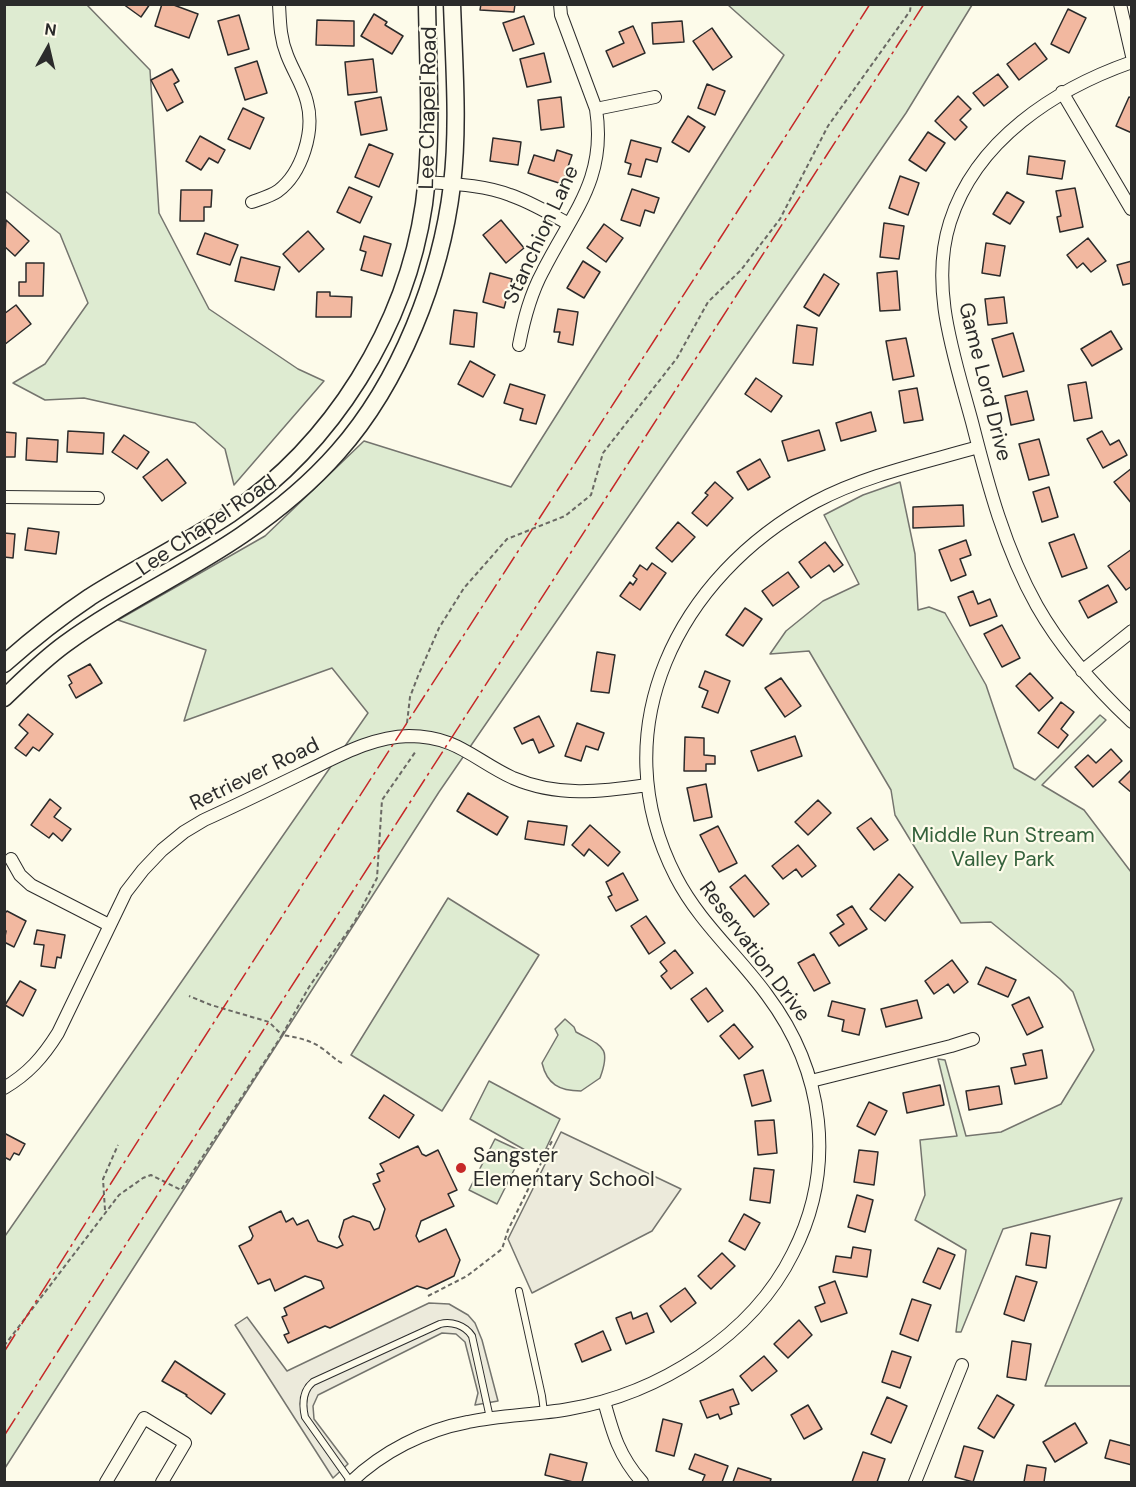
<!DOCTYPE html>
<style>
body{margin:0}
#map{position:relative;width:1136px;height:1487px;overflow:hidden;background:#fdfbea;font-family:"DM Sans",sans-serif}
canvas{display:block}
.frame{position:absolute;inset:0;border:6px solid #2b2b2b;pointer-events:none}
.north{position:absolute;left:18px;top:18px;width:60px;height:60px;-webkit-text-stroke:4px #fdfbea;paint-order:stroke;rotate:8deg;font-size:16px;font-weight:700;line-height:24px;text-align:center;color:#2b2b2b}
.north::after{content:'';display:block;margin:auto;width:21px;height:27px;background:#2b2b2b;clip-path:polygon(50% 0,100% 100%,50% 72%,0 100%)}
</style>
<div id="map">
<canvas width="1136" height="1487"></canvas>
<div class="frame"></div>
<div class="north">N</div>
</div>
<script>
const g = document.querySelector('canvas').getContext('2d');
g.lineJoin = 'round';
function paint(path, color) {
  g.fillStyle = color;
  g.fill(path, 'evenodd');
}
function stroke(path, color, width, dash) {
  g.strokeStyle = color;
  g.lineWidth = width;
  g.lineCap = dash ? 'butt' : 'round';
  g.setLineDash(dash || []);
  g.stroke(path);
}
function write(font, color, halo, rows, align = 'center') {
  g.font = font + ' "DM Sans",sans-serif';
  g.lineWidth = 4.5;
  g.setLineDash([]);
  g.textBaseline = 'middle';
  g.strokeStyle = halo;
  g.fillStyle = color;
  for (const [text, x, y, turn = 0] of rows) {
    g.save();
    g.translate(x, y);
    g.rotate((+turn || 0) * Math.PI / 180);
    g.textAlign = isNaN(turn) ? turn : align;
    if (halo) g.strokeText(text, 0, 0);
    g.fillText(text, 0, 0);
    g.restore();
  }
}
const green = new Path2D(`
 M4,5H87L150,70L159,213L209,309L298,369L324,381L234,485L225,449L195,423L84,398L45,400L13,383L45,364L88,303L60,234L5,191Z
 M728,5H972L906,113L439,792L5,1468V1236L368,713L332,668L184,721L206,650L118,620L265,536L364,441L511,487L784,55Z
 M900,482L915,554L918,610L929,607L945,613L986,685L1014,768L1035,780L1100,715L1106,720L1042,785L1084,810L1131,872V1386H1045L1122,1198L1003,1229L961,1332H956L966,1250L915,1220L925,1195L920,1140L957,1136L938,1059L945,1060L966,1136L1001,1132L1061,1104L1094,1050L1073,992L1060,979L991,922L961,923L895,815L891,790L809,651L770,654L786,631L823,601L859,584L824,515L863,495Z
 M448,898L539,955L442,1111L351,1055Z
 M565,1019L574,1027L576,1032C601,1046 612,1046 600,1078L581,1091C559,1091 547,1084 542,1063L558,1035L555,1029Z
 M489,1081L560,1119L541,1159L470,1119Z
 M495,1139L523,1152L497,1204L469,1190Z`);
const parking = new Path2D(`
 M561,1132L681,1189L652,1231L532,1293L508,1239Z
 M429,1303L449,1304L468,1315L475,1323L482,1340L498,1401L475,1405L478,1393L465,1342L456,1334L442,1333L318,1395L313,1406L314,1419L348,1464L333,1478L235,1325L247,1317L287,1371Z`);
const building = new Path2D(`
 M123,4H150L141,17Z
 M162,4H171L198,14L189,38L155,26Z
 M481,4H515L514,12L480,10Z
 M1068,9L1086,18L1069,53L1051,44Z
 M374,14L387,22L385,25L403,36L392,54L361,36Z
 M239,15L249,49L228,55L218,21Z
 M524,16L534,44L513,51L503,23Z
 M317,20L354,21V46L316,45Z
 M682,21L684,42L653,44L652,23Z
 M633,26L645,53L613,67L606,51L624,43L619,32Z
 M712,28L732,57L713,70L693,41Z
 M1035,43L1047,59L1019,80L1007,64Z
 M544,53L551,82L527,87L520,59Z
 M373,59L377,92L348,95L345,62Z
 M257,61L267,93L245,100L235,68Z
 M172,69L179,81L174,84L183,102L167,111L151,80Z
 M998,74L1008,87L984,106L973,93Z
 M707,84L725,91L715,115L698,108Z
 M958,96L971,109L960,120L967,127L955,140L935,121Z
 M381,97L387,130L361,135L355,102Z
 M561,97L564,127L541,130L538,100Z
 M1129,97L1132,98V133L1116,126Z
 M243,108L264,118L250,149L228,139Z
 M688,116L705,127L689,152L672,142Z
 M928,132L945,143L926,171L909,160Z
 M200,136L225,150L218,163L209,158L201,170L186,161Z
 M493,138L521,142L518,165L490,161Z
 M631,140L661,148L657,162L646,159L641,177L628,174L631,164L625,162Z
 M369,144L393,154L379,187L355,177Z
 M557,150L572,155L562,184L528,173L534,155L554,161Z
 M1029,156L1065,161L1062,179L1027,174Z
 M900,176L919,183L908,215L889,208Z
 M349,187L372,197L360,223L337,212Z
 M1075,188L1083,227L1060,232L1057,217L1061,216L1056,191Z
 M632,189L659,198L654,213L645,210L640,226L621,220Z
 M181,190H212L211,207H204V221H180Z
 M1007,192L1024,202L1010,224L993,214Z
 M6,220L29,241L15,256L4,246Z
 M501,220L524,248L506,263L483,235Z
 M884,223L904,226L899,259L880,257Z
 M604,224L623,238L606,262L587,248Z
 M308,231L324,249L299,272L283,254Z
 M205,233L238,245L230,265L197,254Z
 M364,236L391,244L382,276L361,270L366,252L360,250Z
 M1088,238L1106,261L1091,272L1083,263L1077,268L1067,255Z
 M986,243L1005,246L1000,276L982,273Z
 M241,257L280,267L274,290L235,281Z
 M583,261L600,272L584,298L567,288Z
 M1132,261V283L1123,285L1117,265Z
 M26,263H44L43,296H19V282H26Z
 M897,271L900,310L880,311L877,273Z
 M490,273L512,279L504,308L483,302Z
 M824,274L839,284L819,316L804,307Z
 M317,292H330V296L352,297L351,317H316Z
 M1004,297L1007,323L988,325L985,299Z
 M16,305L31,324L4,345V314Z
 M558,309L578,312L573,345L558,342L560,332H554Z
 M454,310L477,313L474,347L450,344Z
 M797,325L817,328L813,365L793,363Z
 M1111,331L1122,349L1092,366L1081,349Z
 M1013,333L1024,371L1003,377L992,339Z
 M906,338L914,376L893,380L886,341Z
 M470,361L495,375L483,397L458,384Z
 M756,378L782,396L771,412L745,394Z
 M1086,382L1092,418L1074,421L1068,385Z
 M510,384L545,395L536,424L520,420L523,409L504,403Z
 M917,388L923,420L904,423L899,391Z
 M1027,391L1034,420L1011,425L1005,396Z
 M871,412L876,431L841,441L836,423Z
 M819,430L825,450L788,461L782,441Z
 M68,431L104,433L103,454L67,452Z
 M1102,431L1110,445L1119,440L1127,455L1103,468L1087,439Z
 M4,432L16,433L15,457H4Z
 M124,435L149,452L137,469L112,452Z
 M27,438L58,440L57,462L26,460Z
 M1039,439L1049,475L1029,480L1019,444Z
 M167,459L186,483L162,501L143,477Z
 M760,459L770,477L748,490L737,472Z
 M1132,468V504L1114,482Z
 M715,482L733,498L707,526L692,513L708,495L705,493Z
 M1049,487L1058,517L1042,522L1033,492Z
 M963,505L964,526L913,528V507Z
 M678,522L695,537L672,562L656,548Z
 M28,528L59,532L56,554L25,550Z
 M4,533L15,534L13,558L4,557Z
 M1074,534L1087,568L1062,577L1049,543Z
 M966,540L971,555L960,559L966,575L951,581L939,550Z
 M825,542L843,565L834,572L829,565L811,578L799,562Z
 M1132,549V586L1126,590L1108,566Z
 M652,563L666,573L640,610L620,596L630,582L633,585L637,579L633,576L640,565L647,570Z
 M788,572L799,587L773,606L762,591Z
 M1108,585L1117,602L1088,618L1079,601Z
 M973,591L978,604L990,599L997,616L970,626L958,597Z
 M745,608L762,619L743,646L726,635Z
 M1002,625L1020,658L1002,667L984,634Z
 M597,652L615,655L609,693L591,691Z
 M90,664L102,683L76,698L69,685L72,683L68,676Z
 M705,671L730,681L718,713L702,707L708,691L699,687Z
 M1030,673L1053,698L1039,711L1016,686Z
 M781,678L801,706L785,717L765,688Z
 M1061,702L1074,712L1061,729L1068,735L1058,748L1038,733Z
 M28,714L53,734L39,751L33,747L26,756L15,748L28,733L19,725Z
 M539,716L554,746L539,753L533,739L522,744L514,728Z
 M577,723L604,733L598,750L586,746L581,761L565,756Z
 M795,736L802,756L758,771L751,751Z
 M685,737L704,738V755L715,756V764H706V771H684Z
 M1111,749L1122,761L1093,787L1075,767L1088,755L1096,763Z
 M1132,769V793L1119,782Z
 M706,784L712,817L694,821L687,788Z
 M468,793L508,817L497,835L457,811Z
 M50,799L61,808L54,817L71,829L62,841L53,833L49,838L31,825Z
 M818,800L831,813L808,835L795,822Z
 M871,818L888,840L874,850L857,828Z
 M528,821L567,826L564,845L525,839Z
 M590,825L620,852L608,866L589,849L584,856L572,845Z
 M718,826L737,863L719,872L700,835Z
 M798,845L816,866L802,877L796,869L783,879L772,866Z
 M623,873L638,900L616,911L608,897L612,895L606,882Z
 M899,874L913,887L885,921L870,909Z
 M745,875L769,904L754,917L730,887Z
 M852,906L867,929L839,946L830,933L844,924L837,915Z
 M7,911L26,921L14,947L4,942L6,931L4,930V914Z
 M646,916L665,943L649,954L631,926Z
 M37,930L65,935L61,958L57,957L55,968L41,966L44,945L34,944Z
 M675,950L693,973L671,989L661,976L667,971L660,962Z
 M814,954L830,983L814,991L798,963Z
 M952,960L968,982L954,993L948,984L934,994L925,981Z
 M986,967L1016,980L1008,997L978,984Z
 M20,981L36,990L23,1016L5,1005Z
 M706,988L723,1011L708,1022L691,999Z
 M1029,997L1043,1027L1027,1035L1012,1005Z
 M917,1000L922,1018L886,1027L881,1009Z
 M832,1001L865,1009L859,1035L842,1031L844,1020L828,1016Z
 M734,1024L753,1047L739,1059L720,1036Z
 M1042,1050L1047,1078L1015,1084L1011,1068L1026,1065L1023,1054Z
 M763,1070L771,1101L752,1106L744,1075Z
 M940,1085L944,1105L907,1113L903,1093Z
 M999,1086L1002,1104L969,1110L966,1091Z
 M384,1095L414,1115L399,1138L369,1118Z
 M869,1102L887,1111L875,1135L857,1126Z
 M774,1120L777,1153L758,1155L755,1121Z
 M4,1133L25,1144L19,1155L14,1153L10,1160L4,1157Z
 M418,1146L422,1154L426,1156L438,1150L457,1190L448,1194L454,1206L421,1221L416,1236L419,1242L446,1229L460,1260L454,1276L427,1289L417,1286L330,1328L325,1326L288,1343L284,1335L289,1333L282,1317L287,1315L284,1308L324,1288L321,1281L305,1276L275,1291L270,1279L258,1284L239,1246L251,1240L253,1236L249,1227L281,1211L286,1222L293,1218L297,1225L308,1220L318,1241L337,1248L343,1245L339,1237L344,1220L353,1216L370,1222L374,1230L379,1228L385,1209L373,1184L380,1181L377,1174L384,1171L380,1164Z
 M859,1150L878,1152L874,1185L854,1182Z
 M754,1168L774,1170L770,1203L750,1200Z
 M857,1195L873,1200L865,1232L848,1227Z
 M744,1214L760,1223L745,1250L729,1241Z
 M1031,1233L1050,1236L1046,1268L1026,1265Z
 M853,1247L871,1250L867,1277L833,1272L836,1256L851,1258Z
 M938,1248L955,1255L940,1289L923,1282Z
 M722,1253L735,1266L711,1289L698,1276Z
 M1016,1276L1037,1282L1024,1321L1004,1314Z
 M835,1281L847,1313L821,1322L815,1307L825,1303L819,1287Z
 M685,1288L696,1303L671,1322L660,1306Z
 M912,1299L931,1305L918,1341L900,1334Z
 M631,1312L633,1319L647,1313L654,1332L626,1344L616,1318Z
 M799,1320L812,1335L788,1358L774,1344Z
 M603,1331L611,1350L582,1362L575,1344Z
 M1012,1341L1031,1344L1026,1380L1007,1377Z
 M892,1351L911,1357L900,1388L882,1382Z
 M764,1356L777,1371L752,1391L740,1376Z
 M175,1361L225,1394L211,1414L186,1396L187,1395L162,1381Z
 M733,1389L739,1404L730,1407L732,1414L720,1419L718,1414L707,1418L700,1401Z
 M997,1395L1014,1405L994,1438L978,1428Z
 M887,1397L907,1406L891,1443L871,1434Z
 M808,1405L822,1429L804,1439L791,1415Z
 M663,1419L682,1424L674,1456L656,1451Z
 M1075,1423L1087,1443L1055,1462L1043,1442Z
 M1110,1440L1132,1446V1465L1105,1458Z
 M964,1446L983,1451L973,1482L955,1477Z
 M863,1452L885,1459L877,1482H852Z
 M550,1454L587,1463L582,1482H573L545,1475Z
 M695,1454L728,1466L722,1482H702L705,1475L689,1469Z
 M1027,1465L1046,1468L1044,1482H1024Z
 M738,1468L771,1479L770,1482H733Z`);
const path = new Path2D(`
 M407,723L410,697L418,676L439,628L464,588L507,539L565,516L591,495L603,453L677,358L708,302L741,270L780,219L828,126L910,11L911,4
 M342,1063C334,1059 330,1054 323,1049C311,1040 296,1037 282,1035L309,987L355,921L377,878L382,800L416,751
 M105,1210L103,1179L118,1145
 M428,1296L467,1276L502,1249L508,1230L552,1141
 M4,1346L119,1195L143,1178L151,1175L181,1190L282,1035L269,1022L211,1005L189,996`);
const service = new Path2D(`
 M519,1291L542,1396L544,1412
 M351,1482L305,1417C302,1404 302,1391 313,1382L440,1324C451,1321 465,1325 472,1336L490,1418`);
const minor = new Path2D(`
 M1120,4L1132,56
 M1132,62C1055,89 976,140 950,222C929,288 955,358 972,422C988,485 1005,549 1037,606C1062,650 1095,687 1132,722
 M1062,92L1131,209
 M596,109L655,97
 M426,182C454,184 484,185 510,195C531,202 550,214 569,224
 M252,202C260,199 271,196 278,191C302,173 315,131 307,102C303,85 293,71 287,55C280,38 280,22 279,4
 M519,345C524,319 530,295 543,271C572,213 607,179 596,109L561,15L560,4
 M4,497L98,498
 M1082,671L1132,631
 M11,859L20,875L31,885L109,925
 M811,1081L951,1046L973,1039
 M4,1088C28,1074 43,1057 58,1033L126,892L143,870L162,850L184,832L204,820C237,805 270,789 303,773C337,757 370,737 409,736C457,736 474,760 513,778C557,797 600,792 647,785
 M604,1401C613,1434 619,1456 642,1482
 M106,1482L144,1418L185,1443L162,1482
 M351,1482C382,1452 425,1430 468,1422C501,1415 536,1415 569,1409C658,1394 752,1336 793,1253C837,1167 824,1071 767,995C738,955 699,922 676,877C600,730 678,576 815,502C866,475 923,463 978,447
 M915,1482L962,1365`);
const secondary = new Path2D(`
 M4,664C31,640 60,617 90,597C136,568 185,544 230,514C333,444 406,327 424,204C433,138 428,71 427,4
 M4,698C24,679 43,660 65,644C121,603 185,574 242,535C277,511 310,484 338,452C400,382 441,277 452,185C459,126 454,64 452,4`);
const power = new Path2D(`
 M4,1352C289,900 583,455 870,4
 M4,1436L172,1172L924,4`);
const markers = [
 [461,1168,6,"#c62828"]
];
const streetNames = [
 ["Lee Chapel Road",429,108,-89],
 ["Stanchion Lane",542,235,-65],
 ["Game Lord Drive",984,382,76],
 ["Lee Chapel Road",207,526,-34],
 ["Retriever Road",255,775,-26],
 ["Reservation Drive",754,952,53]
];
const parkNames = [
 ["Middle Run Stream",1003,836],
 ["Valley Park",1003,860]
];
const poiNames = [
 ["Sangster",473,1156],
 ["Elementary School",473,1180]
];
paint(green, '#deebd1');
stroke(green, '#74746e', 1.5);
paint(parking, '#eceadb');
stroke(parking, '#74746e', 1.5);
paint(building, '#f2b8a0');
stroke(building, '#2b2b2b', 1.5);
stroke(service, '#2b2b2b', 8);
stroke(minor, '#2b2b2b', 14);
stroke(secondary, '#2b2b2b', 19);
stroke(path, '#6a6964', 2, [4.5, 3]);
stroke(service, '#fdfbea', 6);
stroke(minor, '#fdfbea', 12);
stroke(secondary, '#fdfbea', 16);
stroke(power, '#c62828', 1.5, [21, 4.5, 3, 4.5]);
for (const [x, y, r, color] of markers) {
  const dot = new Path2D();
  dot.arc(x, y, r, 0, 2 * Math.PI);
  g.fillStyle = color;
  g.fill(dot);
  stroke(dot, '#fdfbea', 2);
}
write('21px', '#2b2b2b', '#fdfbea', streetNames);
write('21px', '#34623c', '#fdfbea', parkNames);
write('21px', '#2b2b2b', '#fdfbea', poiNames, 'left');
</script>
